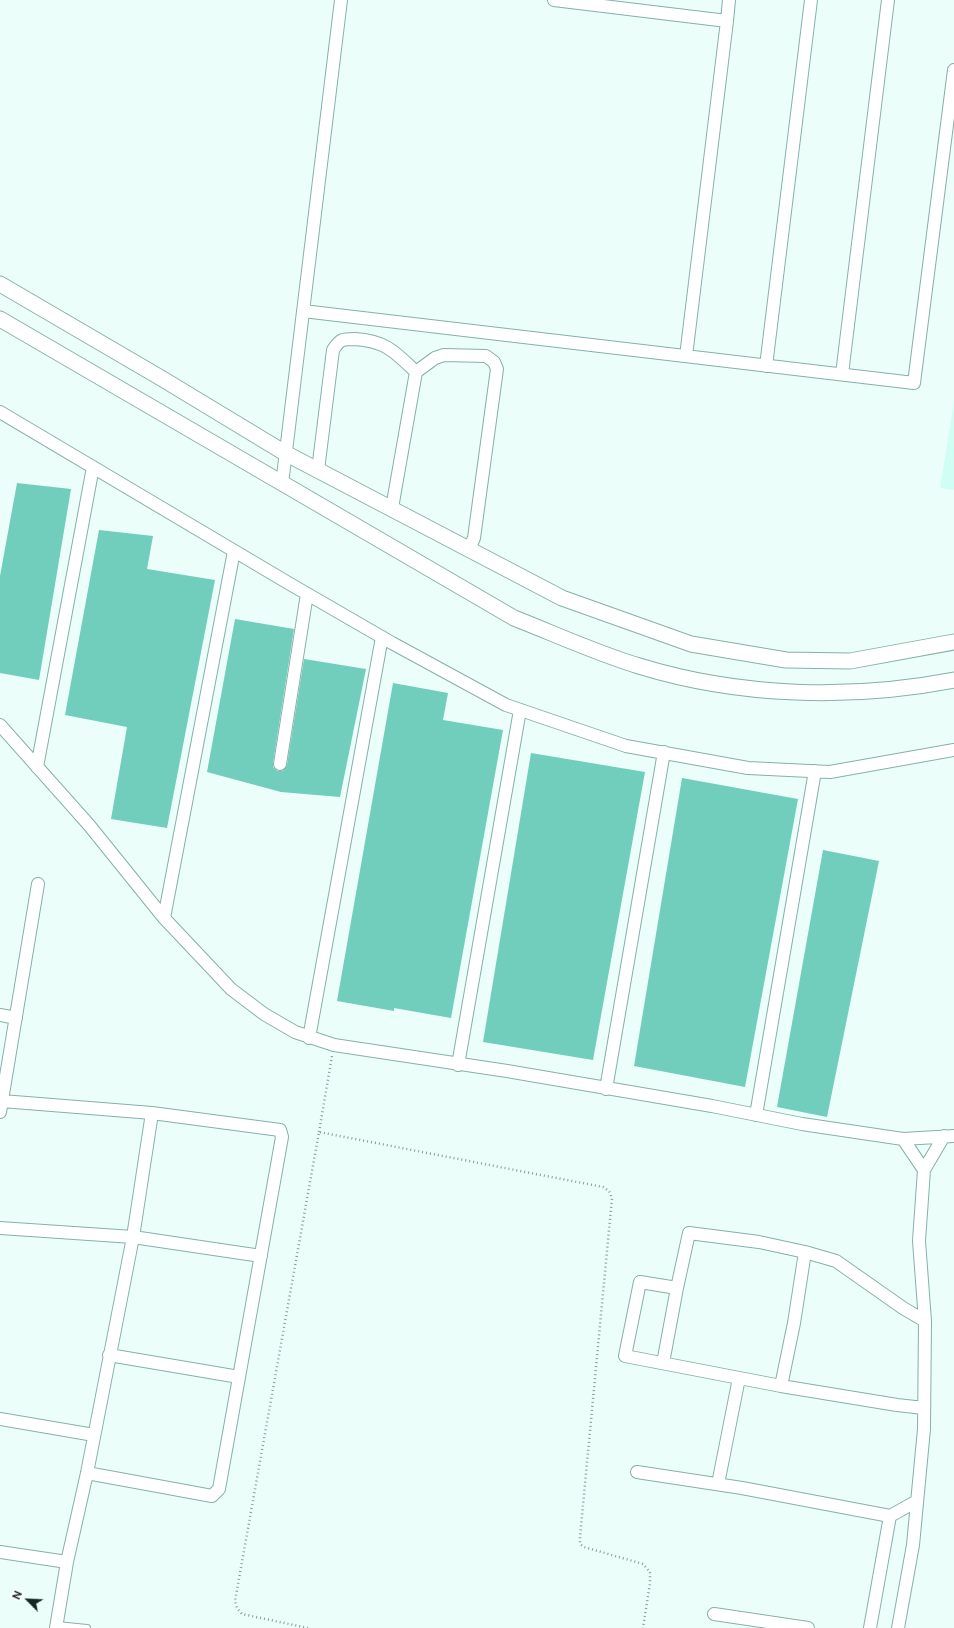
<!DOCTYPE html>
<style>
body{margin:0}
#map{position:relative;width:954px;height:1628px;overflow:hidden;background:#ecfefa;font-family:"DM Sans",sans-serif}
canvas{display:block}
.north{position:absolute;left:8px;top:1580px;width:40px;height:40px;-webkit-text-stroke:3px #fff;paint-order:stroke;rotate:294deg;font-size:11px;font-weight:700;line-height:16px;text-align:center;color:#152723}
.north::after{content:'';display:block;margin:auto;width:14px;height:18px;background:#152723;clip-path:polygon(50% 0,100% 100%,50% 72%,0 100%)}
</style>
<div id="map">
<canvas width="954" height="1628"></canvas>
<div class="north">N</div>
</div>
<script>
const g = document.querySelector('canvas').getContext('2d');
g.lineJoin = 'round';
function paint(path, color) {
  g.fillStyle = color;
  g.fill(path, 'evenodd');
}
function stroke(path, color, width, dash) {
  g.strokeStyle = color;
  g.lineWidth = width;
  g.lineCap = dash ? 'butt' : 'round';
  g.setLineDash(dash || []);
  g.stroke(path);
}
const built = new Path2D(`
 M954,401V490L940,488Z`);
const building = new Path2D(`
 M17,483L71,489L39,680L0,673V576Z
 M99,530L153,536L147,569L215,580L167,828L111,819L127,727L65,715Z
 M235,619L294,629L273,763V767L278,771H283L287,765L304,659L366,669L340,797L281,792L207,772Z
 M393,683L448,693L443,720L503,730L451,1018L394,1008V1011L337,1001Z
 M531,753L645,772L593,1060L483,1042Z
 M682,778L798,799L745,1087L634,1066Z
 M823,850L879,861L827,1117L777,1107Z`);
const path = new Path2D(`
 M319,1132L332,1056
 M308,1628L242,1614L237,1608L235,1601L319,1132L603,1187L609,1191L612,1198L580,1537V1544L584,1547L643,1564L650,1572V1583L643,1628`);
const service = new Path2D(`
 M57,1625L87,1628`);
const minor = new Path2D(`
 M554,0L727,21L729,0
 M303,311L914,383L954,70
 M686,356L727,21
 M766,366L811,0
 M842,374L888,0
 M0,412L290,584L392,643L506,705L626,746L748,768L830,772L954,750
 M318,470L333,350C340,339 342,339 355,339C386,341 395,352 416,372
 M282,484L341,0
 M392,508L416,372L435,358L444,355L486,356L494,362L497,369L474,538L469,549
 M0,725L89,825L164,918L231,989L264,1014L295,1032L334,1045L507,1071L712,1106L802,1124L903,1139L954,1136
 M280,764L307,594
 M37,767L93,467
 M164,918L234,551
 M0,1015L16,1018
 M309,1038L382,637
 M458,1065L520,710
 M606,1089L664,752
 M2,1101L152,1113L280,1130L282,1137L219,1489L212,1496L87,1473
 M0,1112L38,884
 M756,1115L815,771
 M924,1170L944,1136
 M0,1228L133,1237L261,1256
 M805,1252L759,1242L689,1233L677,1288L640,1282L625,1356L781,1386L794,1323L805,1252L836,1261L903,1308L925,1321
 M109,1355L239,1377
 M663,1363L677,1288
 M781,1386L897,1405L924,1408
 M0,1419L94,1435
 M637,1472L742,1488L890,1516L917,1501
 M718,1484L739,1378
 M0,1552L67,1562
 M714,1614L808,1628
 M56,1628L67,1562L87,1473L133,1237L152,1113
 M870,1628L890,1516
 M898,1628L913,1545L924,1429L925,1321L919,1241L924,1170L903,1139`);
const tertiary = new Path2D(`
 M0,284L161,378L285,453L562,598L691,644L786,660L850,661L954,642
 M0,319L514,618C555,634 596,653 639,666C740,697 851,700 954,680`);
paint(built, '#d1fef4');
paint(building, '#71cdbc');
stroke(service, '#85b1a8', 8);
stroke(minor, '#85b1a8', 14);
stroke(tertiary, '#85b1a8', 17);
stroke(path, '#899b97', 2.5, [1, 3]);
stroke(service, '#fff', 6);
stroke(minor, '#fff', 12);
stroke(tertiary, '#fff', 15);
</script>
